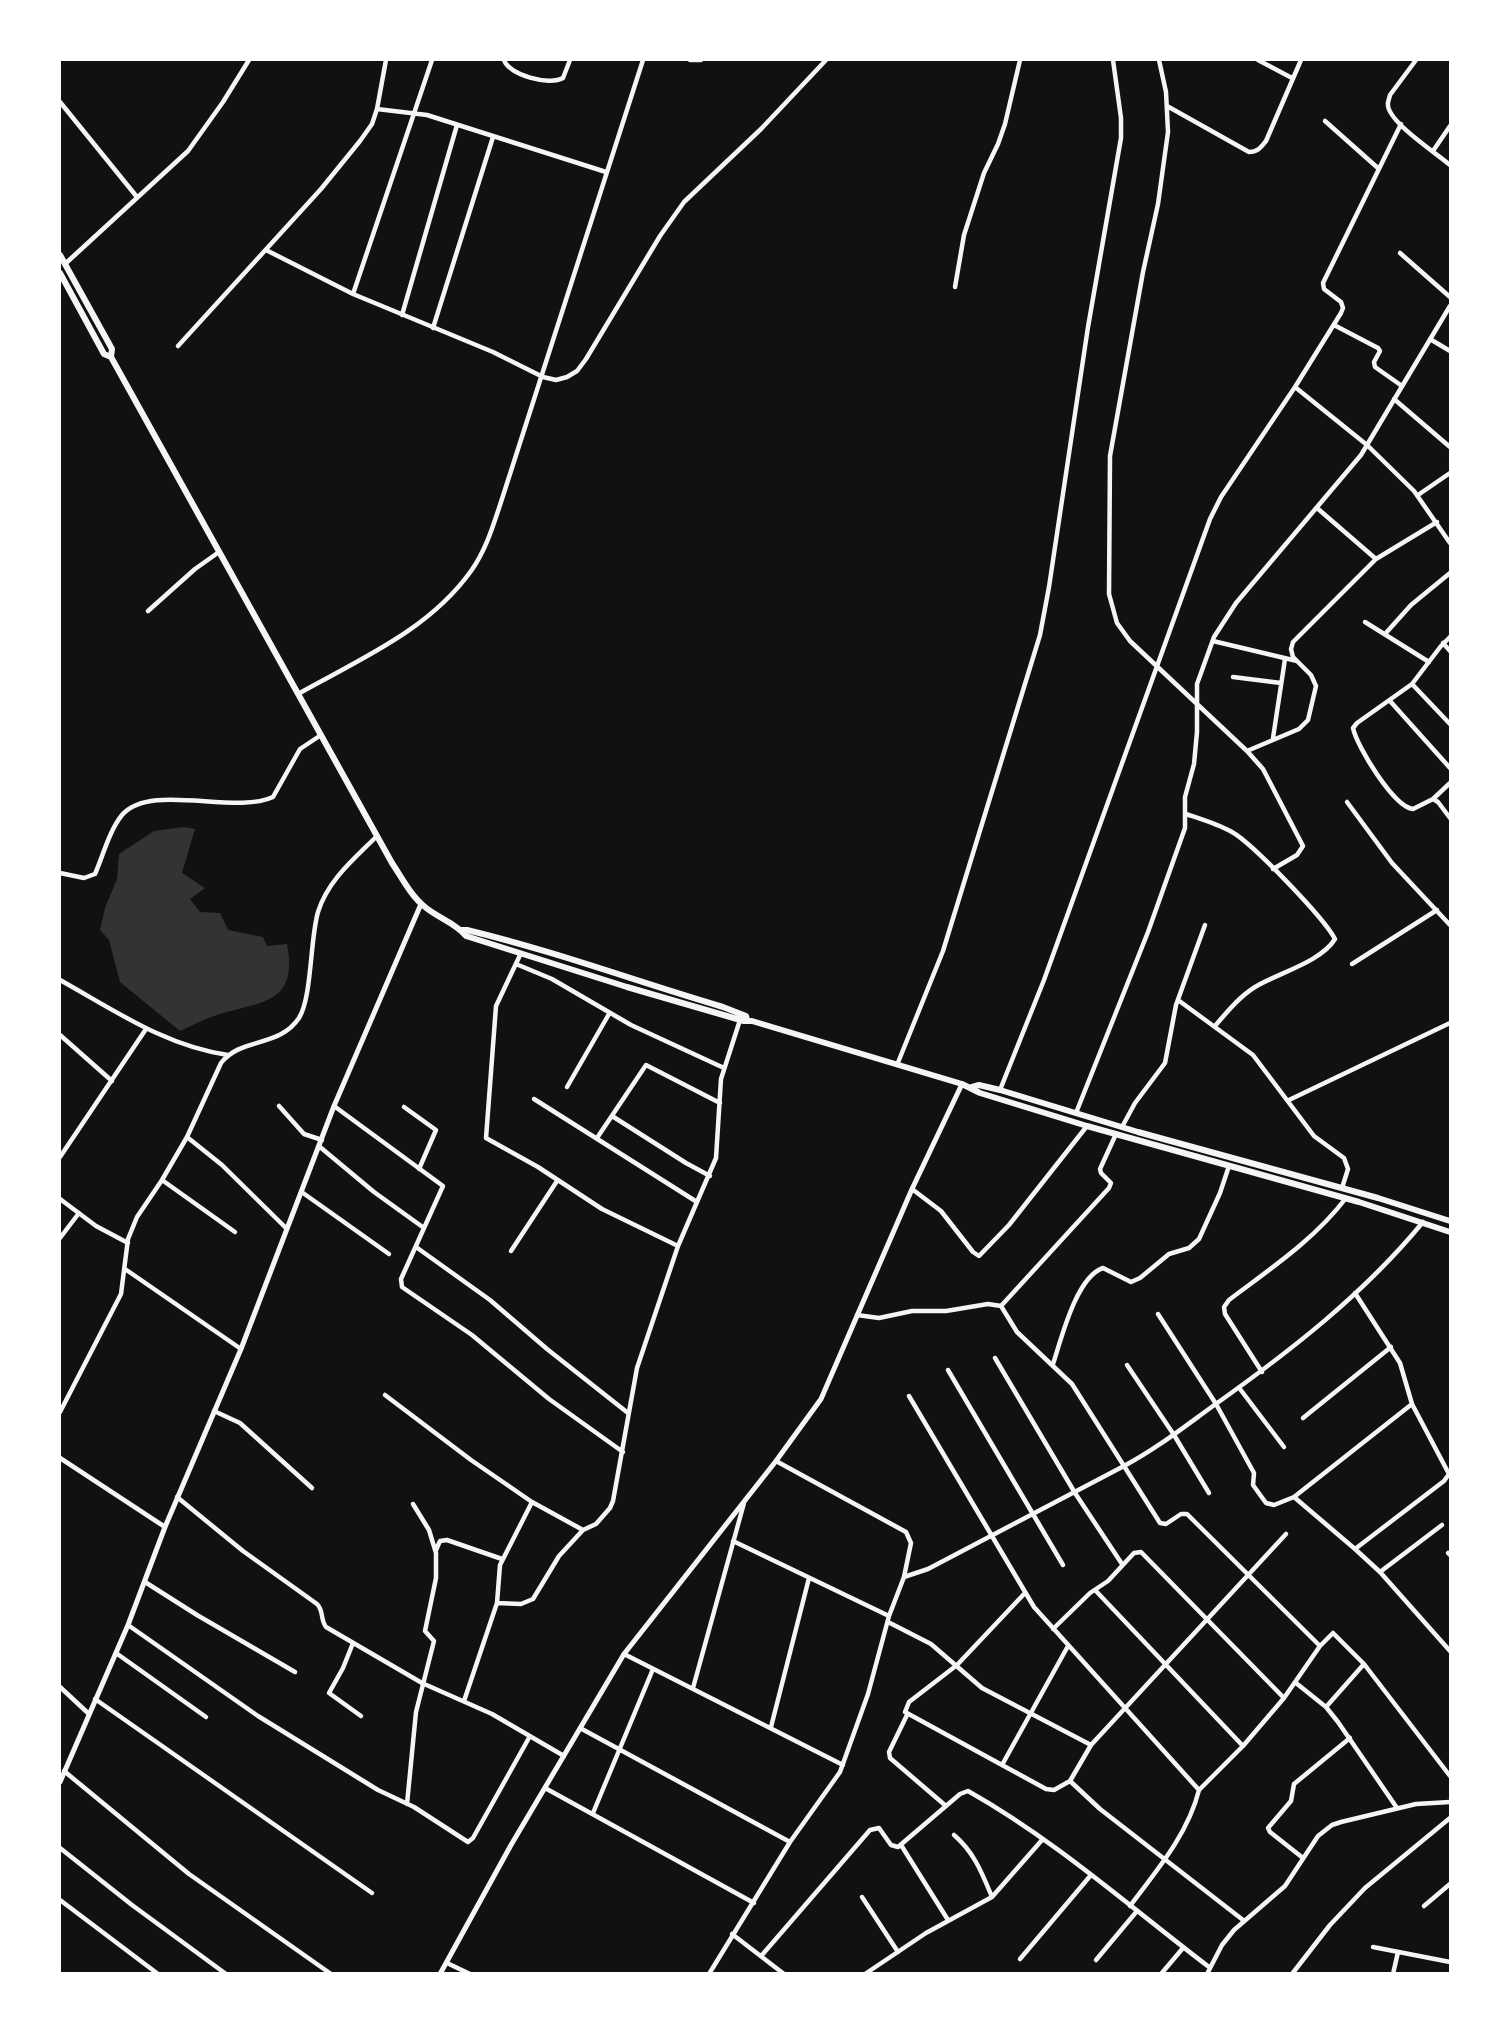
<!DOCTYPE html>
<style>
body{margin:0}
#map{position:relative;width:1510px;height:2033px;overflow:hidden;background:#111;font-family:"Exo 2",sans-serif}
canvas{display:block}
.frame{position:absolute;inset:0;border:61px solid #fff;pointer-events:none}
</style>
<div id="map">
<canvas width="1510" height="2033"></canvas>
<div class="frame"></div>
</div>
<script>
const g = document.querySelector('canvas').getContext('2d');
g.lineJoin = 'round';
function paint(path, color) {
  g.fillStyle = color;
  g.fill(path, 'evenodd');
}
function stroke(path, color, width, dash) {
  g.strokeStyle = color;
  g.lineWidth = width;
  g.lineCap = dash ? 'butt' : 'round';
  g.setLineDash(dash || []);
  g.stroke(path);
}
const water = new Path2D(`
 M184,827L195,829L182,873L205,888L190,899L200,912L220,913L228,930L263,937L267,946L287,944C298,1003 264,1001 220,1014C206,1018 193,1025 180,1031L120,982L109,940L100,930L105,908L117,879L119,854L154,831Z`);
const minor = new Path2D(`
 M504,60C509,75 549,86 563,78L570,60
 M690,60H701
 M1159,60L1166,92L1168,132L1158,204L1143,272L1110,456L1109,594L1117,623L1130,641L1247,751L1263,769L1303,846L1297,855L1273,869
 M1258,60L1292,78
 M1416,60L1390,95C1389,100 1387,102 1388,106C1391,124 1436,153 1450,165
 M60,102L137,197
 M1167,106L1249,152C1258,152 1261,147 1266,141L1301,60
 M377,109L427,115L606,172
 M1325,121L1379,169
 M1433,151L1450,126
 M266,250L353,294L493,352L543,377L556,380L567,377L577,371L586,359L660,236L684,202L761,129L826,60
 M1400,253L1450,297
 M65,264L188,151L223,102L249,60
 M955,287L964,235L984,173L998,144L1005,124L1020,60
 M353,294L432,60
 M402,315L457,125
 M1334,325L1378,348L1380,351L1374,362L1375,367L1402,386
 M433,328L493,137
 M1430,339L1450,351
 M178,346L321,189L360,141L372,124L377,109L386,60
 M1295,387L1367,445L1414,491L1450,543
 M1394,399L1450,447
 M1418,495L1450,473
 M1317,508L1376,559
 M148,611L195,569L219,552
 M1365,622L1429,662
 M1385,634L1411,605L1450,573
 M1450,637L1441,646L1412,684L1357,723L1353,728C1357,747 1394,807 1413,809L1433,799L1438,802L1450,818
 M1213,641L1297,661
 M1443,643L1450,651
 M1233,677L1281,683
 M1412,684L1450,724
 M298,694C360,659 429,630 471,571C486,550 493,526 501,502L643,60
 M1390,701L1450,768
 M1273,738L1285,659
 M1247,751L1299,729L1308,720L1316,686L1311,675L1293,657L1291,649L1293,642L1376,559L1437,522
 M1433,799L1450,783
 M1347,802L1392,863L1450,925
 M1186,814C1201,819 1218,824 1232,832C1253,844 1324,918 1335,939C1321,962 1278,973 1255,987C1239,997 1227,1012 1215,1026
 M60,873L84,878L95,874C103,856 109,831 122,815C150,782 234,815 273,797L300,749L321,735
 M521,953L496,1006L486,1138L538,1167L602,1209L678,1246L716,1158L721,1079L740,1020
 M516,964L552,979L631,1025L724,1068
 M1352,964L1437,910
 M60,980C114,1010 165,1046 228,1055
 M1178,1000L1253,1055L1314,1136L1344,1158L1348,1169L1342,1188
 M60,1035L112,1081
 M897,1065L943,951L1040,635L1049,587L1088,327L1121,138V118L1113,60
 M567,1087L609,1014
 M1000,1090L1044,980L1210,519L1221,497L1295,387L1341,313L1343,308L1341,302L1324,289L1323,283L1401,124
 M534,1099L697,1202
 M1289,1100L1450,1023
 M279,1106L304,1134L322,1140
 M334,1106L443,1186L401,1279L402,1287L472,1335L549,1399L623,1452
 M404,1107L436,1130L419,1169
 M1076,1113L1148,932L1185,828V797L1194,764L1197,732V684L1214,637L1236,603L1361,455L1450,306
 M612,1116L686,1163L710,1176
 M1122,1127L1135,1103L1165,1063L1176,1005L1205,925
 M1116,1134L1100,1169L1101,1173L1111,1183L1109,1188L1001,1306L1017,1332L1072,1384L1124,1466C1156,1449 1184,1427 1213,1406C1289,1352 1363,1295 1423,1222
 M187,1137L222,1165L287,1229
 M597,1138L646,1065L720,1103
 M320,1147L374,1192L424,1228
 M60,1157L146,1029
 M162,1180L235,1232
 M912,1189L941,1211L973,1252L979,1256L1009,1225L1087,1126
 M303,1193L389,1254
 M60,1199L96,1226L128,1243
 M60,1238L79,1213
 M416,1247L490,1300L547,1349L628,1413
 M511,1251L557,1181
 M125,1269L241,1349
 M1355,1293L1400,1363L1412,1404L1449,1474L1444,1481L1355,1549
 M1158,1314L1216,1404L1254,1473L1253,1485L1266,1503L1274,1505L1294,1497
 M857,1315L879,1318L912,1311H946L988,1304L1001,1306
 M995,1358L1075,1493L1122,1564
 M1053,1364C1061,1340 1076,1277 1103,1268L1131,1282L1140,1278L1169,1254L1189,1248L1199,1239L1220,1193L1229,1166
 M1127,1365L1174,1435L1209,1493
 M948,1370L1063,1565
 M1262,1372L1225,1314L1224,1307L1229,1300C1270,1269 1314,1240 1346,1198
 M1240,1389L1284,1447
 M385,1395L471,1460L532,1502
 M909,1396L1034,1607L1199,1790C1188,1834 1157,1870 1130,1906
 M1412,1404L1294,1497L1355,1549L1380,1572L1450,1651
 M214,1411L240,1423L312,1488
 M60,1412L121,1294L128,1239L137,1217L162,1180L187,1137L221,1063C241,1037 279,1048 299,1018C312,997 310,939 318,912C328,880 354,859 377,836
 M1303,1418L1391,1347
 M60,1458L165,1527
 M776,1461L906,1532L911,1543L904,1577L928,1569L1124,1466L1160,1523L1166,1524L1181,1514H1187L1320,1646L1284,1698
 M177,1497L243,1551L317,1604C324,1611 320,1619 326,1627L422,1683L492,1714L564,1756
 M733,1541L889,1616
 M436,1550L440,1541L447,1540L502,1559
 M1448,1553L1450,1555
 M1380,1572L1442,1525
 M145,1582L197,1615L295,1672
 M1095,1590L1243,1746
 M1024,1594L957,1665L909,1702L905,1712L1046,1789L1054,1790L1070,1781
 M497,1603L521,1604L533,1599L559,1556L583,1530
 M888,1622L931,1644L982,1688L1091,1745L1070,1781L1100,1809L1243,1920
 M128,1625L258,1716L378,1790L414,1807L468,1842L473,1838L530,1736
 M1053,1629L1090,1593L1108,1581L1134,1553L1141,1552L1284,1698L1243,1746L1199,1790
 M353,1643L343,1668L329,1693L361,1716
 M1320,1646L1333,1633L1364,1664L1450,1776
 M116,1653L206,1717
 M624,1654L843,1765
 M1296,1683L1326,1707L1338,1722L1397,1808
 M60,1687L89,1714
 M693,1688L744,1503
 M95,1699L372,1893
 M464,1701L497,1603L500,1565L532,1502L583,1530L596,1524L610,1508L613,1501L637,1368L678,1246
 M1326,1707L1364,1664
 M907,1715L889,1752L890,1758L946,1806L960,1794L968,1791C1055,1840 1130,1907 1209,1967
 M771,1727L809,1578
 M580,1728L790,1842
 M1091,1745L1286,1534
 M1002,1765L1068,1646
 M64,1771L189,1874L331,1974
 M545,1788L754,1903
 M407,1804L416,1712L434,1641L425,1631L436,1578V1553L429,1530L413,1504
 M593,1813L653,1669
 M954,1835C974,1852 982,1873 992,1897
 M901,1845L948,1920
 M60,1848L132,1905L226,1974
 M1303,1858L1270,1832L1268,1828L1291,1801L1294,1784L1350,1738
 M862,1897L898,1952
 M60,1900L158,1974
 M1424,1906L1450,1884
 M732,1934L784,1974
 M1373,1947L1450,1962
 M762,1955L870,1830L879,1828L891,1845L898,1847L946,1806
 M1020,1959L1091,1875
 M1096,1960L1137,1911
 M447,1963L470,1974
 M709,1974L790,1842L840,1772L868,1694L889,1616L904,1577
 M865,1974L926,1933L992,1897L1042,1840
 M1161,1974L1183,1948
 M1207,1974L1222,1945L1234,1930L1285,1886L1318,1836L1332,1825L1341,1822L1416,1804L1450,1802
 M1292,1974L1330,1925L1365,1888L1450,1818
 M1393,1974L1398,1952`);
const tertiary = new Path2D(`
 M60,1782L128,1625L165,1527L241,1349L334,1106L421,904
 M440,1974L511,1845L624,1654L776,1461L821,1399L912,1189L962,1084`);
const primary = new Path2D(`
 M60,255L112,349L111,357
 M60,273L104,354L111,357L392,863C402,878 411,896 425,907C438,918 456,923 466,936L627,987L744,1021H752L962,1084L980,1093L1087,1126L1359,1202L1450,1232
 M462,930H467C554,951 638,982 723,1007L746,1016L747,1020
 M972,1087L979,1085L1000,1090L1138,1132L1378,1198L1450,1221`);
paint(water, '#333');
stroke(minor, '#f5f5f5', 4.5);
stroke(tertiary, '#f5f5f5', 5);
stroke(primary, '#f5f5f5', 6);
</script>
